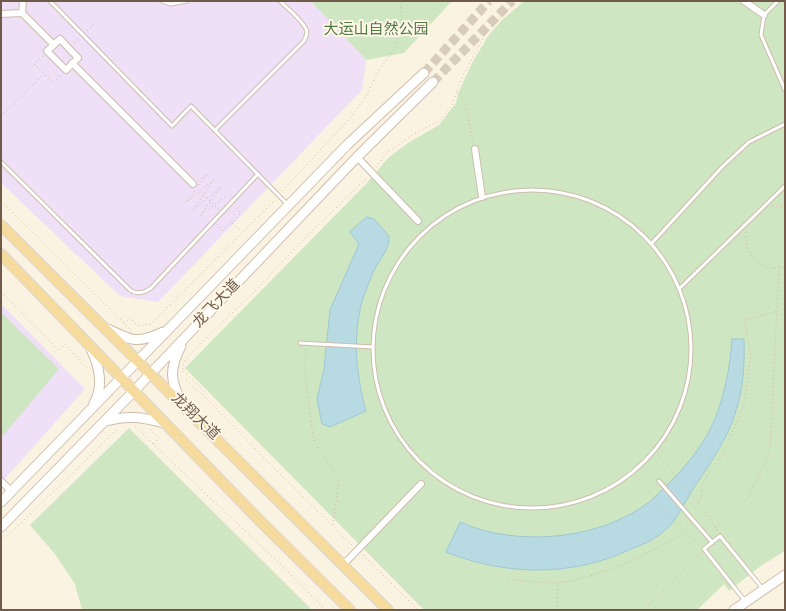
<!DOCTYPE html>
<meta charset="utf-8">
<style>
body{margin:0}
#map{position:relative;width:786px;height:611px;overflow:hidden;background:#fbf3e2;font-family:"Titillium Web",sans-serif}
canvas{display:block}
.frame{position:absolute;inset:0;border:2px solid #705a4a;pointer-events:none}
</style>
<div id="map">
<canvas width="786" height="611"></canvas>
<div class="frame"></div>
</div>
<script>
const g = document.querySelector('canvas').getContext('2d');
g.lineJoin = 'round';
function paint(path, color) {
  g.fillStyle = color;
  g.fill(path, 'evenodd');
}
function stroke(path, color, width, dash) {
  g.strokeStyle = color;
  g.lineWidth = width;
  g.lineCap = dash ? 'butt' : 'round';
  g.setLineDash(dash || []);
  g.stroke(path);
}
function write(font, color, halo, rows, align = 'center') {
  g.font = font + ' "Titillium Web","Noto Sans SC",sans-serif';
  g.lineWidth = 4;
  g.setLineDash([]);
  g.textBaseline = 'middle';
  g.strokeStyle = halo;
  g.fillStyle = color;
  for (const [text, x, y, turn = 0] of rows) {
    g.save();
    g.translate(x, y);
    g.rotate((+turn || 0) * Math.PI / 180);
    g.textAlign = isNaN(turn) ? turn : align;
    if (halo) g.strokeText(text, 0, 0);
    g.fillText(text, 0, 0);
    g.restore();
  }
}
const education = new Path2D(`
 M1,1H311L366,60L362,90L158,302L120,296L1,183Z
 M1,304L85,389L1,483Z`);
const green = new Path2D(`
 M311,1H452L404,53L366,60Z
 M524,1H785V551L762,565L729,591L724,584L697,610H424L185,368L366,184L388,158L408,143L439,125L456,103L458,94L464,80L471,65L488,36L502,20Z
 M1,312L59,369L1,438Z
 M129,428L312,610H82L75,584L55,554L30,525Z`);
const water = new Path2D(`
 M367,217L374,219L389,236C389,254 378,259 372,275C368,286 362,298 360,310C353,344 357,377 366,411L330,427L322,424L317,399L324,369L330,310L359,244L350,232Z
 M732,339H744C746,400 733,431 699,480C687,496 678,521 663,532C654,540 642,545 631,549C573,577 506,576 446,552L460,522C468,525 477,529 486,531C538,544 603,536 648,503C656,497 662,489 670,482C688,464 704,444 714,421C725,395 730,367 732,339Z`);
const secondaryTunnel = new Path2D(`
 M424,73L489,1
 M433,82L512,1`);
const path = new Path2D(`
 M87,31L95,23
 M74,43L79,39
 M43,56L34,64L53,83L61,75
 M457,91L466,105L473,142
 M1,116L43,75
 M376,167L388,152L414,134L439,121L446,113L452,105L462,77L486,33L500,17L517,1
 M198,181L207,174L199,185
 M198,189L219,210
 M195,191L185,203L214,180L193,210L221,187L200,216L225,197L227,199
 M282,191L352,116L366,96L380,69L395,48L402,19L400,1
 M1,201L132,331
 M772,206L785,207
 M232,223L241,231
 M217,224L223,231L241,213L235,207
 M746,232C744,255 761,273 785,267
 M1,292L59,351L66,344L77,358L89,370
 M124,324L130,318L138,326L151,324L275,200
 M307,349L304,366L314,442L339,478L333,526
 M186,380L202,395
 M135,426L153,444L277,561L326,610
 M150,429L159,438L153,444
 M655,451L706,512L718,532
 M634,472C653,499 674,524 700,545
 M425,479L430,472
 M698,502L702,497L701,486L704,481L720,457L728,443L744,404L751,356L744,320L777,311
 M715,528L748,497L766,461L770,449L779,268
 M1,542L72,474L118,428
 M352,545L270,464L203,395L205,392L182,370L185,360L212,332L254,292L304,239L368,177
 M363,555L418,610
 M508,579C524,581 540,583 557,583C568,582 579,579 589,576C623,566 654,551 684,533
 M557,610L558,583
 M642,610L658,597L700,553`);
const lane = new Path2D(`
 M50,1L172,126L191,106L288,205
 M162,1L171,4L187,1
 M778,1L764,15L761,35L785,90
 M215,130L304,41C306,37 308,33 306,29C302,20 287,8 280,1
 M1,162L130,290C137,295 144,293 151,288L258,174
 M373 349a159 159 0 1 1 318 0a159 159 0 1 1-318 0Z
 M652,243L723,166L749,142L785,124
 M679,289L785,186
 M300,343L373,347
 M659,481L712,542
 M745,601L704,549L720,536L763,589`);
const street = new Path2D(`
 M744,1L764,15
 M22,13L54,45
 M22,13L23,1
 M1,14L22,13
 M60,39L78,58L66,70L47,51Z
 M72,63L193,184
 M475,149L482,197
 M357,157L418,221
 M1,481L11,491
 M343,565L421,484`);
const secondary = new Path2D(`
 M108,329C132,341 138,344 163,332
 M181,346C169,369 170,381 182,403
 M91,349C99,365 104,387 94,403
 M106,421C128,415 142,417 164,423
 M1,502L347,145L424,73
 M1,527L134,391L357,157L433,82
 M734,610L785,575`);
const primary = new Path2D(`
 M1,225L388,610
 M1,254L260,521L350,610`);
const parkNames = [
 ["大运山自然公园",376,30]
];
const streetNames = [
 ["龙飞大道",217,304,-46],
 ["龙翔大道",195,417,44]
];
paint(education, '#efdff7');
paint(green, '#cee7c2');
paint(water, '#b8dae2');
stroke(water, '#9fc8d4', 1);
stroke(secondaryTunnel, '#d8cdbc', 9, [9, 4.5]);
stroke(lane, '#cdbdad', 5);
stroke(street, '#cdbdad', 8);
stroke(secondary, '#d0bdaa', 11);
stroke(primary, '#ddd7d4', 12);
stroke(path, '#d3b69f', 1, [1, 3]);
stroke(lane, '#fff', 3);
stroke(street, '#fff', 6);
stroke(secondary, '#fff', 9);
stroke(primary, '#f6db9e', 10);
write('15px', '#537b46', '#fef7e8', parkNames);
write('15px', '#705a4a', '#fef7e8', streetNames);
</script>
